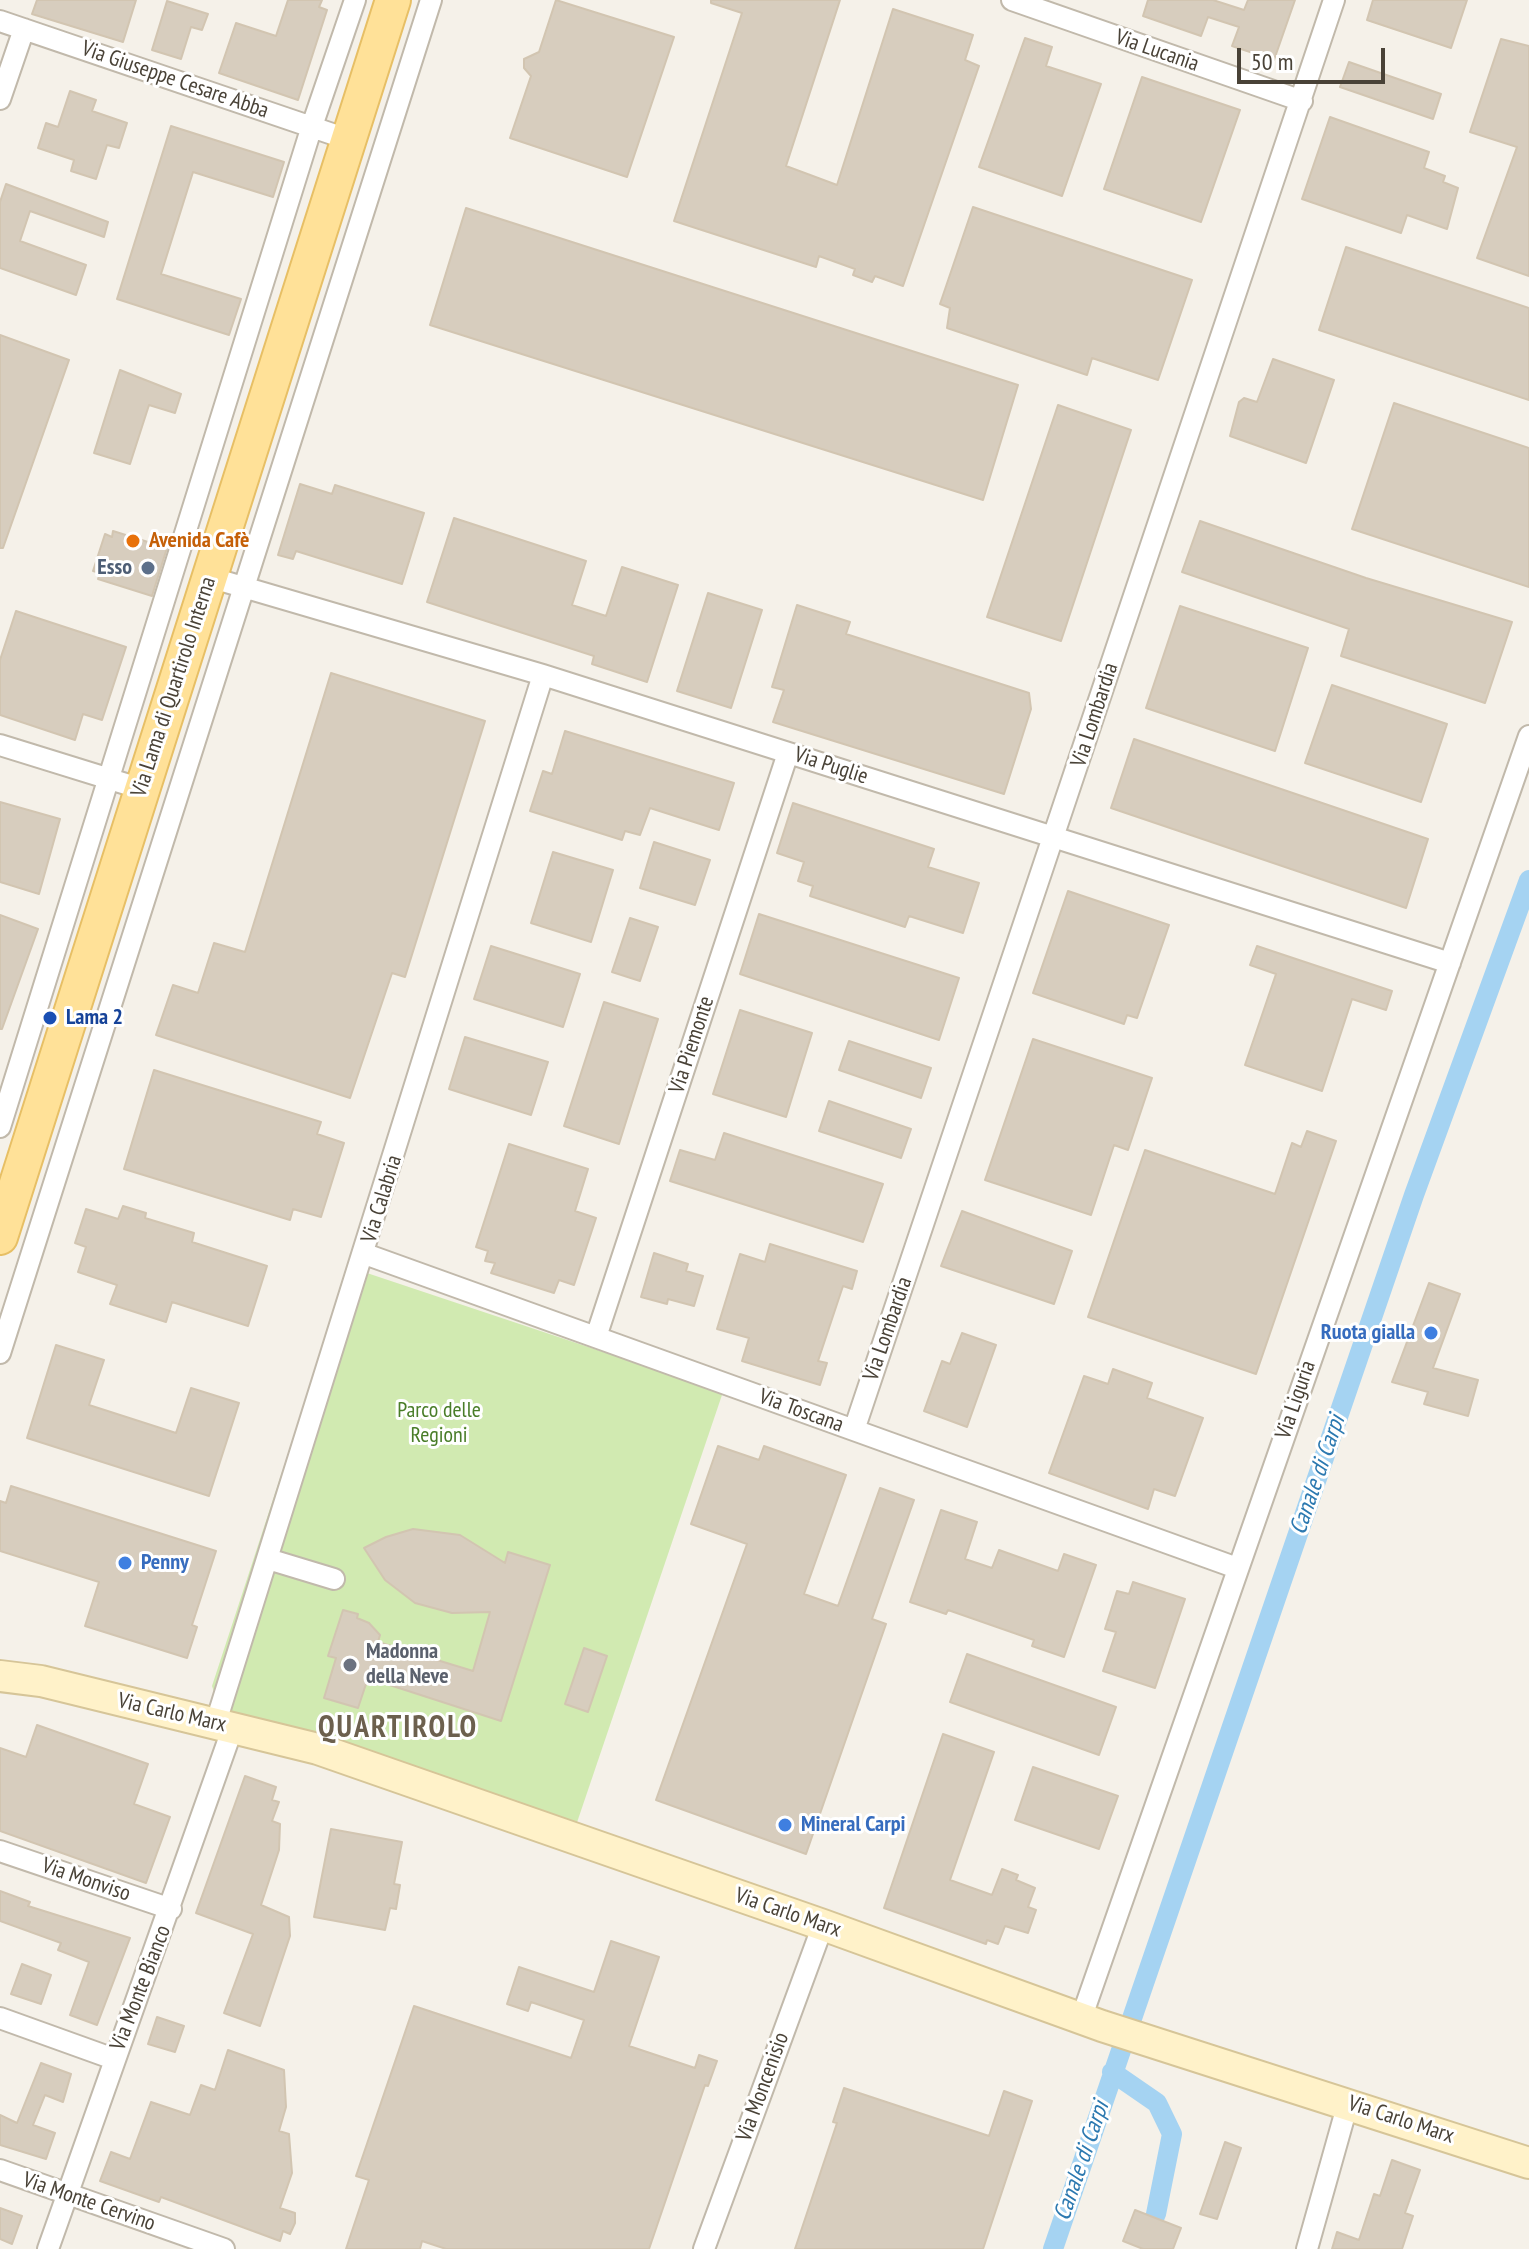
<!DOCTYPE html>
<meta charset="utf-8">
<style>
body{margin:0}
#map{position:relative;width:1529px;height:2249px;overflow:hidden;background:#f5f1e9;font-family:"PT Sans Narrow",sans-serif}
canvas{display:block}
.scale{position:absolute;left:1237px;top:48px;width:148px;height:36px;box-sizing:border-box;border:4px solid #494237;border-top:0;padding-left:10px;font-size:24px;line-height:28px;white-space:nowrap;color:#494237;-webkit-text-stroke:6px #fff;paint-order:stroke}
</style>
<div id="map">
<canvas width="1529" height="2249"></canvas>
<div class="scale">50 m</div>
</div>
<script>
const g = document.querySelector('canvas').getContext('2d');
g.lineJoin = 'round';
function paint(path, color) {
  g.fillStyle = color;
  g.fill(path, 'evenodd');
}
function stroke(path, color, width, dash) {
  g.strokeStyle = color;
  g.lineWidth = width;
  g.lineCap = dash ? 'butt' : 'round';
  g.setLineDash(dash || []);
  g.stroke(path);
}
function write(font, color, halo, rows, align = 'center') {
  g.font = font + ' "PT Sans Narrow",sans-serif';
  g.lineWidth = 6;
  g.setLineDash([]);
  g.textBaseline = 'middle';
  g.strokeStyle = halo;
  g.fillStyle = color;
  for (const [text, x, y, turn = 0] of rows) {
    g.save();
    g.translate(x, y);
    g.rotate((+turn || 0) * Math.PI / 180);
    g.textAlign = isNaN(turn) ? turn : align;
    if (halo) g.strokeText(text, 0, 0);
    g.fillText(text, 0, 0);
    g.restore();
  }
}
const green = new Path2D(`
 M349,1267L723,1392L569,1846L227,1731L212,1686Z`);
const canal = new Path2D(`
 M1112,2072L1157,2103L1172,2134L1156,2214
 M1053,2249L1414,1195L1529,880`);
const building = new Path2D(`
 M37,0H136L123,42L32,14Z
 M288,0H322L319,7L327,10L298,100L219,73L236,23L276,36Z
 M556,0L674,37L627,177L510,138L531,76L524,68V59L539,52Z
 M711,0H840L786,166L837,185L893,9L973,35L965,60L979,66L903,286L875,276L872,282L853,275L855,269L819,256L816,267L674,221L742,13L711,3Z
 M1148,0H1213L1244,10L1248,0H1295L1274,60L1232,46L1239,27L1208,17L1201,36L1143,16Z
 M1373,0H1467L1451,48L1367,20Z
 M167,1L208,14L202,30L191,27L181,59L152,50Z
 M1025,38L1052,47L1046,66L1101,84L1062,196L979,167Z
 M1501,39L1529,46V276L1477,258L1517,147L1470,132Z
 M1349,62L1441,94L1433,119L1340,87Z
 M1142,77L1240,110L1201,222L1104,189Z
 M70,91L96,100L92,111L127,123L119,148L107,145L96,179L71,171L74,160L38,148L46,123L58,127Z
 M1330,117L1429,152L1424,168L1445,176L1443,182L1458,188L1447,229L1407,215L1401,233L1302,199Z
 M171,126L284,162L273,197L193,172L161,274L241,299L229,335L117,299Z
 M6,184L108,222L104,237L30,211L20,241L86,265L76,295L0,268V202Z
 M973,207L1192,280L1158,380L1092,358L1087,375L947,328L950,308L940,304Z
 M466,208L1018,385L983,500L430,325Z
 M1346,247L1529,308V400L1319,330Z
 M0,335L69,360L3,548H0Z
 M1273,359L1334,380L1306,463L1230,436L1239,402L1244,398L1257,402Z
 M120,370L181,394L175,413L149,405L130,464L94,453Z
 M1394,403L1529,448V587L1352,529Z
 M1058,405L1131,430L1061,641L987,617Z
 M300,484L332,494L335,485L424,513L402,584L296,551L293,559L278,555Z
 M454,518L586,561L572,605L606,616L622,567L678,585L647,682L592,664L594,656L427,602Z
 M1200,521L1366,578L1512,622L1485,703L1341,656L1349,629L1182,572Z
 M113,531L167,548L152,596L98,579L100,573L93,571L105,534L112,537Z
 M708,593L762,610L731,708L677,691Z
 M797,605L850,622L846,634L1029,693L1031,709L1004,794L773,722L784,690L772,687Z
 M1180,606L1308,648L1275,751L1146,708Z
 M16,611L126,647L102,720L83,714L75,740L0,715V660Z
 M331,673L485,721L405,977L392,973L350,1098L156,1035L173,985L198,993L214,943L245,952Z
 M1332,685L1447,724L1421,802L1305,763Z
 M565,731L734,783L719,830L650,808L640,835L625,831L622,840L530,811L543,771L552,774Z
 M1134,739L1428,839L1406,908L1111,808Z
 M0,802L60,819L39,894L0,882Z
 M793,803L934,849L928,867L979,883L963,933L909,916L905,927L810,896L813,886L798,881L804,862L777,853Z
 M654,842L710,860L695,905L640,888Z
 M553,852L613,870L591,942L531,923Z
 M1068,891L1169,925L1137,1018L1127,1015L1124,1024L1033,993Z
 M759,914L959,978L939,1040L740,974Z
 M0,915L38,929L2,1029H0Z
 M630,918L658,927L640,981L612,972Z
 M491,946L580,974L563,1027L474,999Z
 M1257,946L1392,991L1386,1010L1352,999L1322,1091L1245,1065L1276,974L1250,965Z
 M604,1002L658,1019L619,1144L564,1126Z
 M740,1010L812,1033L786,1117L713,1094Z
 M465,1037L548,1062L531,1115L449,1089Z
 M1033,1039L1152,1078L1128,1150L1114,1145L1091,1215L985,1180Z
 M849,1041L931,1068L921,1098L839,1070Z
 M154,1070L321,1122L317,1134L344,1143L321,1217L293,1209L290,1220L124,1169Z
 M829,1101L911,1129L901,1158L819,1131Z
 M1307,1131L1336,1141L1256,1374L1088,1317L1145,1150L1275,1194L1292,1143L1301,1147Z
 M724,1133L883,1184L863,1242L670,1181L680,1150L715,1160Z
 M509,1144L588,1169L575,1211L596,1218L574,1285L559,1280L554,1293L491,1273L495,1263L485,1261L488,1251L476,1247Z
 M123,1206L146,1213L145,1218L194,1233L192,1242L267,1266L248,1326L172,1302L166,1322L110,1304L117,1285L78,1272L86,1247L75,1243L86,1209L118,1219Z
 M962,1211L1072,1251L1054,1304L941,1266Z
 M770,1244L857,1271L852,1289L843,1286L818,1361L827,1363L820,1385L742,1361L749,1338L717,1329L740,1254L765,1262Z
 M654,1253L688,1264L686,1271L703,1276L694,1306L668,1299L667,1304L641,1297Z
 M1429,1283L1460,1294L1433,1368L1478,1380L1468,1416L1424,1404L1428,1392L1392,1382Z
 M962,1333L996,1345L967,1427L924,1411L942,1361L950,1364Z
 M56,1345L104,1360L89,1405L176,1433L191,1388L239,1403L209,1496L27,1438Z
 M1113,1369L1152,1383L1147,1398L1203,1418L1175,1496L1154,1489L1148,1509L1049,1473L1084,1376L1108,1384Z
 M718,1446L759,1460L764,1446L846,1475L804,1594L838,1606L880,1488L914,1500L872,1619L886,1624L806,1854L656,1800L747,1544L691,1524Z
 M11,1486L216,1551L192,1625L197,1627L187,1658L85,1626L99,1582L0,1551V1501L6,1503Z
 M941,1510L977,1522L965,1559L992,1568L999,1550L1058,1571L1064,1554L1096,1565L1064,1657L1032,1646L1034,1640L948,1610L946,1614L910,1602Z
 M413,1529L460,1535L505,1563L508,1552L550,1565L501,1721L368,1678L358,1708L324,1698L336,1658L328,1656L343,1610L358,1614L357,1618L369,1623L380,1635L378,1642L473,1671L490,1612L452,1613L415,1603L385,1580L364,1548L386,1537Z
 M1133,1582L1185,1599L1155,1688L1103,1671L1116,1632L1105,1629L1117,1591L1129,1594Z
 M584,1648L607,1656L588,1712L565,1704Z
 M967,1654L1116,1707L1099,1755L950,1702Z
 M37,1725L148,1764L134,1804L170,1817L146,1883L0,1831V1748L26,1757Z
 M943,1734L994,1752L950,1880L992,1895L1002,1869L1018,1875L1016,1880L1035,1888L1028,1907L1036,1910L1028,1933L1005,1926L998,1944L987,1940L986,1944L884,1908Z
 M1033,1767L1118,1796L1099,1849L1015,1820Z
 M245,1776L276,1787L272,1800L279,1802L272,1821L280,1824L279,1850L261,1905L289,1917L290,1936L260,2026L224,2013L253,1934L196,1913Z
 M331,1829L402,1842L394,1884L400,1885L396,1909L390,1908L385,1930L314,1917Z
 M0,1891L30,1902L28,1906L130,1938L97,2025L70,2015L89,1962L58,1950L61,1943L0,1921Z
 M611,1941L659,1957L629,2046L695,2068L699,2055L717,2061L708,2086L705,2085L649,2249H446L422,2241L420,2249H346L369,2180L356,2176L414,2006L571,2058L584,2020L531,2002L528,2011L507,2004L519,1967L594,1992Z
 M22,1964L51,1975L41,2004L11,1994Z
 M157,2017L184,2026L175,2052L148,2044Z
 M228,2050L284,2070L286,2107L279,2131L289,2134L292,2173L280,2208L295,2213V2223L290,2234L283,2231L280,2241L161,2197L159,2202L100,2181L111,2152L130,2159L151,2102L190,2115L201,2085L215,2090Z
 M41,2063L71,2074L63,2102L45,2095L33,2125L55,2133L46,2159L0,2145V2115L17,2123Z
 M844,2088L989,2136L1004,2091L1032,2101L983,2249H795L837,2123L833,2122Z
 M1225,2142L1241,2148L1217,2219L1200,2214Z
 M1392,2160L1420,2170L1405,2213L1413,2216L1402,2249H1332L1337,2232L1359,2240L1374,2194L1380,2196Z
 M0,2208L22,2216L12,2244L0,2239Z
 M1135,2210L1181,2228L1173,2249H1143L1123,2241Z`);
const street = new Path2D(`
 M1012,0L1302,101
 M0,21L350,140
 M0,99L24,29
 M209,577L543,675L1450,963
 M0,745L142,789
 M0,1127L312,126L355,0
 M365,1254L1237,1568
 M596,1337L788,753
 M0,1353L431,0
 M854,1430L1334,0
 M268,1559L334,1579
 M216,1722L543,675
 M0,1851L171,1909
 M0,2018L114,2059
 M1081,2019L1529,736
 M0,2170L224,2249
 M48,2249L233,1727
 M704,2249L823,1925
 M1307,2249L1348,2103`);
const secondary = new Path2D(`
 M0,1676L41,1681L318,1749L823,1925L1102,2026L1529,2163`);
const primary = new Path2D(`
 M0,1237L393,0`);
const markers = [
 [133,541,8,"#e8710a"],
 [148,568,8,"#5c6f8a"],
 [50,1018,8,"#1a4fb4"],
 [1431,1333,8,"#3f7fe0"],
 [125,1563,8,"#3f7fe0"],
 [350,1665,8,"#6b7280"],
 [785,1825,8,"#3f7fe0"]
];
const streetNames = [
 ["Via Lucania",1157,51,19],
 ["Via Giuseppe Cesare Abba",175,80,19],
 ["Via Lama di Quartirolo Interna",174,687,-72],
 ["Via Lombardia",1095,715,-72],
 ["Via Puglie",831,766,18],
 ["Via Piemonte",692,1045,-72],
 ["Via Calabria",382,1199,-73],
 ["Via Lombardia",888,1329,-71],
 ["Via Liguria",1296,1400,-71],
 ["Via Toscana",801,1411,20],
 ["Via Carlo Marx",172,1713,13],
 ["Via Monviso",86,1880,19],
 ["Via Carlo Marx",788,1913,19],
 ["Via Monte Bianco",141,1988,-69],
 ["Via Moncenisio",763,2087,-70],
 ["Via Carlo Marx",1401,2120,18],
 ["Via Monte Cervino",89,2202,19]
];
const foodNames = [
 ["Avenida Cafè",149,541]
];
const serviceNames = [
 ["Esso",132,568]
];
const transitNames = [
 ["Lama 2",66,1018]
];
const shopNames = [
 ["Ruota gialla",1415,1333,"right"],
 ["Penny",141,1563],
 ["Mineral Carpi",801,1825]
];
const parkNames = [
 ["Parco delle",439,1411],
 ["Regioni",439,1436]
];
const worshipNames = [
 ["Madonna",366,1652],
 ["della Neve",366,1677]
];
const waterNames = [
 ["Canale di Carpi",1318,1475,-71],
 ["Canale di Carpi",1082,2161,-71]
];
const districtNames = [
 ["QUARTIROLO",398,1728]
];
paint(green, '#d1eab1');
stroke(canal, '#a5d3f2', 20);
paint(building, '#d7cdbe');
stroke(building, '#d2c5b1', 2);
stroke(street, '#c1b9ab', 24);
stroke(secondary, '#d6c598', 34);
stroke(primary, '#e7bf65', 38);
stroke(street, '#fff', 20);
stroke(secondary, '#fff2c9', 30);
stroke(primary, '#ffe198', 34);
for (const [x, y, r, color] of markers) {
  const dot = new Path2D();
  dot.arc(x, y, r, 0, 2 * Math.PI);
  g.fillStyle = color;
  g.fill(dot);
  stroke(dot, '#fff', 3);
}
write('22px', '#494237', '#fff', streetNames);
write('bold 22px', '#c56008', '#fff', foodNames, 'left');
write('bold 22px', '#4e5e75', '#fff', serviceNames, 'right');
write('bold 22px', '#164399', '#fff', transitNames, 'left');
write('bold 22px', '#366cbe', '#fff', shopNames, 'left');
write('22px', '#497d28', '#fff', parkNames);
write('bold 22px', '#5b616d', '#fff', worshipNames, 'left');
write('italic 24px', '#2c79b0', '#fff', waterNames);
g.letterSpacing = '2px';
write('bold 30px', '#6c604e', '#fff', districtNames);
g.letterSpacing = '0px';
</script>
